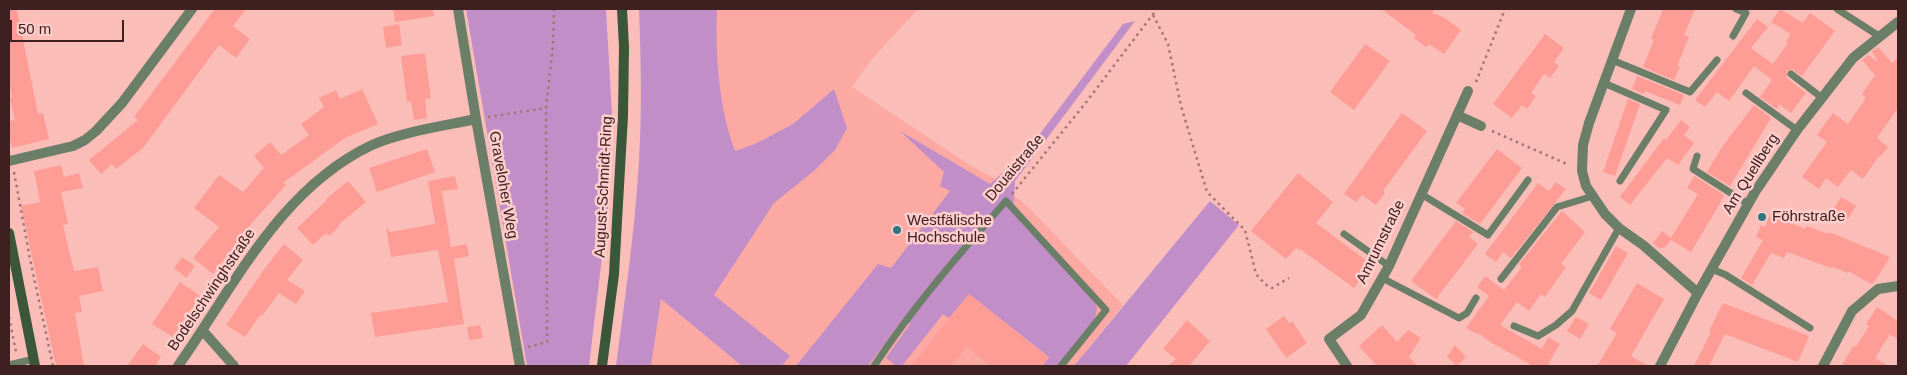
<!DOCTYPE html>
<meta charset="utf-8">
<style>
body{margin:0}
#map{position:relative;width:1907px;height:375px;overflow:hidden;background:#fabdb8;font-family:Arial,sans-serif}
canvas{display:block}
.frame{position:absolute;inset:0;border:10px solid #3d201f;pointer-events:none}
.scale{position:absolute;left:10px;top:20px;width:114px;height:22px;box-sizing:border-box;border:2px solid #3d201f;border-top:0;padding-left:6px;font-size:15px;line-height:18px;white-space:nowrap;color:#3d201f;-webkit-text-stroke:4px #fdcecb;paint-order:stroke}
</style>
<div id="map">
<canvas width="1907" height="375"></canvas>
<div class="frame"></div>
<div class="scale">50 m</div>
</div>
<script>
const g = document.querySelector('canvas').getContext('2d');
g.lineJoin = 'round';
function paint(path, color) {
  g.fillStyle = color;
  g.fill(path, 'evenodd');
}
function stroke(path, color, width, dash) {
  g.strokeStyle = color;
  g.lineWidth = width;
  g.lineCap = dash ? 'butt' : 'round';
  g.setLineDash(dash || []);
  g.stroke(path);
}
function write(font, color, halo, rows, align = 'center') {
  g.font = font + ' Arial,sans-serif';
  g.lineWidth = 5;
  g.setLineDash([]);
  g.textBaseline = 'middle';
  g.strokeStyle = halo;
  g.fillStyle = color;
  for (const [text, x, y, turn = 0] of rows) {
    g.save();
    g.translate(x, y);
    g.rotate((+turn || 0) * Math.PI / 180);
    g.textAlign = isNaN(turn) ? turn : align;
    if (halo) g.strokeText(text, 0, 0);
    g.fillText(text, 0, 0);
    g.restore();
  }
}
const built = new Path2D(`
 M667,9H918L872,59L852,87L968,164L992,177L1029,208L1123,305L1074,366H634Z`);
const green = new Path2D(`
 M466,9H606L612,115L608,207L589,366H527Z
 M639,9H717C715,54 719,109 735,151L755,144L793,124L834,89L847,128L835,150L815,170L774,203L714,295L790,356L782,366H742L661,299L651,366H616C625,298 635,230 639,161C642,111 641,60 639,9Z
 M1135,21L1015,181L1013,211L1095,302L1097,308L1095,319L1058,366H1042L1049,357L969,294L949,318L943,314L902,366H896L886,358L910,324L903,319L868,366H796L878,264L891,268L950,191L940,186L944,172L900,131L990,184L1027,151L1123,24Z
 M1210,201L1239,225L1126,366H1074Z`);
const building = new Path2D(`
 M9,9H17L38,114L43,113L49,139L12,148L9,133V121L15,120L10,99L12,97L9,81Z
 M215,9H246L233,26L250,39L236,58L219,45L143,148L116,169L112,164L101,174L89,160L138,120L134,117Z
 M393,9H433L434,16L395,22Z
 M1381,9H1435L1432,13L1445,18L1461,30L1444,54L1429,44L1426,47L1414,38L1416,35Z
 M1663,9H1695L1684,35L1689,37L1677,66L1680,67L1674,80L1643,67L1654,40L1651,39Z
 M1780,9L1803,23L1810,13L1835,31L1802,76L1792,69L1787,71V78L1806,93L1791,113L1779,104L1777,109L1760,97L1772,80L1754,66L1729,101L1717,92L1705,107L1695,100L1757,19L1768,27L1751,48L1773,64L1788,43L1786,42L1791,34L1771,22Z
 M399,24L402,45L386,48L383,27Z
 M1545,34L1564,48L1554,62L1559,66L1550,78L1544,74L1531,93L1536,96L1527,109L1522,105L1512,118L1493,104Z
 M1365,44L1390,61L1354,110L1330,92Z
 M1878,47L1892,63L1898,58V108L1877,138L1888,147L1880,157L1879,156L1863,179L1851,170L1838,187L1826,178L1819,189L1802,177L1827,142L1817,135L1833,113L1848,124L1866,98L1862,94L1875,75L1862,60L1868,55L1878,62L1872,51Z
 M425,53L431,98L425,99L427,118L414,120L411,101L407,102L401,56Z
 M1637,76L1684,95L1680,105L1645,91L1644,94L1632,89Z
 M362,89L378,124L345,138L283,183L286,185L242,234H244L213,274L193,258L219,227L194,208L219,175L243,192L264,168L254,156L270,142L281,155L309,135L301,124L324,107L319,98L336,90L340,99Z
 M1628,99L1640,104L1615,176L1603,172Z
 M1754,105L1771,118L1730,186L1707,172L1722,147Z
 M1402,113L1427,131L1383,191L1385,193L1376,205L1362,195L1356,202L1344,194Z
 M1681,120L1690,127L1684,135L1694,143L1678,165L1667,158L1630,205L1620,197L1664,138L1666,140Z
 M427,149L435,172L377,192L369,168Z
 M1497,149L1522,168L1480,224L1462,213L1465,209L1456,203Z
 M61,165L64,177L79,173L83,188L61,192L68,224L63,225L74,271L98,267L103,291L79,296L82,312L75,313L84,366H56L21,206L40,202L34,171Z
 M1298,173L1333,202L1316,223L1371,264L1354,288L1300,249L1299,250L1296,248L1286,259L1251,231Z
 M455,176L458,189L442,191L451,247L467,244L469,256L454,259L464,324L375,337L371,313L448,302L438,250L391,257L386,227L390,232L435,224L428,181Z
 M1694,176L1724,195L1719,205L1691,252L1671,240L1664,248H1659L1653,243L1662,231L1671,238L1698,194L1687,188Z
 M348,181L366,202L338,225L340,226L329,236L326,233L313,245L297,228L327,200L326,199Z
 M1556,182L1566,189L1511,258L1503,252L1496,262L1485,254L1538,183L1549,191Z
 M1841,197L1856,206L1848,219L1833,210Z
 M1562,211L1585,232L1561,264L1566,267L1545,297L1541,294L1529,311L1517,302L1500,325L1542,349L1548,337L1560,344L1547,366H1533L1492,343L1478,333L1477,334L1466,328L1489,296L1477,287L1485,276L1504,290L1522,267L1519,264Z
 M1771,212L1783,216L1782,219L1805,229L1806,226L1828,234L1829,232L1890,257L1875,281L1871,284L1848,271V273L1833,267L1831,268L1787,252L1784,258L1771,253L1752,285L1741,278L1763,240L1756,237L1761,225L1765,227Z
 M1456,221L1473,232L1469,237L1478,244L1436,299L1411,281Z
 M284,244L303,260L287,280L305,291L296,304L279,293L262,316L260,315L245,337L226,325L265,268Z
 M1616,246L1628,253L1601,300L1589,293Z
 M182,257L195,266L186,278L174,268Z
 M180,282L200,296L173,337L152,324Z
 M1637,283L1664,299L1631,356L1648,366H1597L1617,333L1610,329Z
 M969,294L1049,358L1042,366H991L967,347L951,366H911Z
 M1723,303L1809,336L1798,362L1725,334L1709,366H1694L1711,332L1709,331Z
 M1877,307L1898,321V340L1890,334L1875,358L1888,366H1841L1854,345L1856,347L1869,326L1866,324Z
 M1284,316L1289,323L1292,321L1307,343L1286,358L1266,329Z
 M1576,317L1589,324L1580,339L1567,331Z
 M1187,320L1210,341L1189,366H1168L1176,359L1163,349Z
 M480,325L483,338L469,340L467,327Z
 M1382,325L1397,342L1408,330L1421,338L1409,357L1417,366H1377L1359,346Z
 M143,344L161,357L155,366H127Z
 M1455,345L1466,357L1457,366L1447,357Z`);
const path = new Path2D(`
 M1153,15L1168,44L1181,106L1207,192L1245,230L1256,274L1265,284L1272,288L1289,278
 M1476,82L1505,9
 M488,117L546,108
 M1492,131L1569,165
 M14,172L30,259L53,366
 M1012,194L1084,105L1157,9
 M9,317L16,352
 M528,347L547,342L546,108L553,45L554,9`);
const lane = new Path2D(`
 M1837,9L1879,36
 M1733,36L1746,13L1736,9
 M1612,60L1690,92L1717,60
 M1791,74L1821,97
 M1604,83L1666,110L1620,181
 M1746,93L1797,130
 M1697,156L1693,169L1748,204
 M1421,194L1488,235L1528,180
 M1344,234L1389,266
 M1712,269L1726,275L1810,328
 M1382,278L1459,318L1467,313L1476,298
 M1501,279L1557,207L1593,196
 M1514,326L1538,336L1556,325L1572,311L1619,228
 M9,365L34,359
 M874,366C913,307 959,254 1006,201L1106,310L1061,366`);
const street = new Path2D(`
 M458,9L476,119L520,366
 M1631,9L1589,123L1583,145L1582,171L1586,186L1605,214L1619,228L1643,245L1698,293
 M1457,115L1481,126
 M9,161L73,146L85,140L96,131L122,103L192,9
 M203,331L234,366
 M178,366C234,287 279,189 372,145C401,132 443,126 476,119
 M1347,366L1329,339L1361,315L1389,266L1468,91
 M1660,366L1698,293L1755,192L1797,130L1853,58L1898,22
 M1823,366L1852,311L1878,289L1898,286`);
const secondary = new Path2D(`
 M9,233L35,366
 M602,366L614,274L623,116L624,47L622,9`);
const markers = [
 [1762,217,5,"#2e777d"],
 [897,230,5,"#2e777d"]
];
const streetNames = [
 ["Douaistraße",1015,168,-50],
 ["Am Quellberg",1751,174,-58],
 ["Graveloher Weg",503,185,80],
 ["August-Schmidt-Ring",604,187,-87],
 ["Amrumstraße",1381,242,-64],
 ["Bodelschwinghstraße",212,290,-56]
];
const poiNames = [
 ["Föhrstraße",1772,217],
 ["Westfälische",907,221],
 ["Hochschule",907,238]
];
paint(built, '#fca9a4');
paint(green, '#c18ec7');
paint(building, '#fe9c96');
stroke(path, '#a47673', 2.5, [2.5, 4]);
stroke(lane, '#6a7e68', 7);
stroke(street, '#6a7e68', 10);
stroke(secondary, '#3a5739', 10);
for (const [x, y, r, color] of markers) {
  const dot = new Path2D();
  dot.arc(x, y, r, 0, 2 * Math.PI);
  g.fillStyle = color;
  g.fill(dot);
  stroke(dot, '#fdcecb', 2);
}
write('15px', '#3d201f', '#fdcecb', streetNames);
write('15px', '#3d201f', '#fdcecb', poiNames, 'left');
</script>
